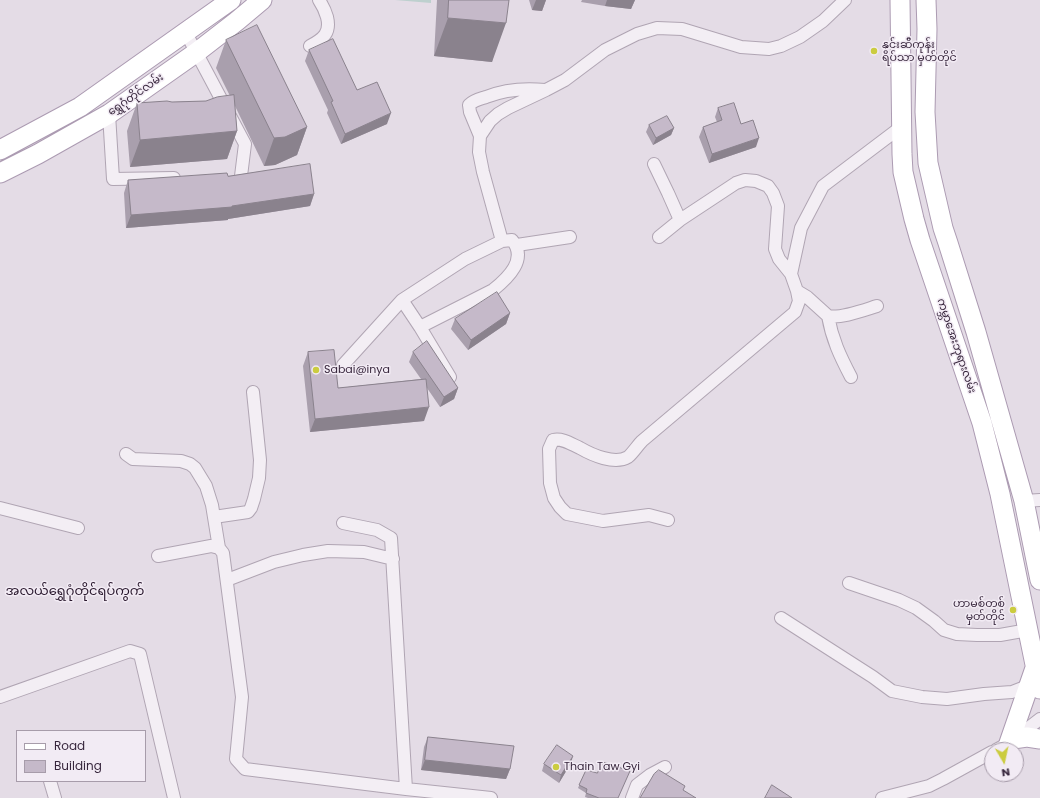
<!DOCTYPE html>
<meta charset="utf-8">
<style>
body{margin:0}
#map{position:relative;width:1040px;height:798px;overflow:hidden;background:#e4dce6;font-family:Poppins,sans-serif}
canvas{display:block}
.legend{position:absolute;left:16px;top:730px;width:130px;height:52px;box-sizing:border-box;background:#f2ebf4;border:1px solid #a79caa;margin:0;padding:5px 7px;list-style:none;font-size:12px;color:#37263c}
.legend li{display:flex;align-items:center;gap:8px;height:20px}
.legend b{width:20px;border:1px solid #a79caa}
.north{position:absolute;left:984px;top:742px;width:40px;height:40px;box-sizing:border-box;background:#f2ebf4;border:1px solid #a79caa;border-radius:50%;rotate:171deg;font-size:11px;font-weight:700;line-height:16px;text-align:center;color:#37263c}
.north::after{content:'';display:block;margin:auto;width:14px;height:18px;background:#cbcc3f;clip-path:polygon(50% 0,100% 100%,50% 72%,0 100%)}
</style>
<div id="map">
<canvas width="1040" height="798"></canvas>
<ul class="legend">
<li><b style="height:5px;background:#fff"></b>Road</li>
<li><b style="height:11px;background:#c5b9c9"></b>Building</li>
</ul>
<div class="north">N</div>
</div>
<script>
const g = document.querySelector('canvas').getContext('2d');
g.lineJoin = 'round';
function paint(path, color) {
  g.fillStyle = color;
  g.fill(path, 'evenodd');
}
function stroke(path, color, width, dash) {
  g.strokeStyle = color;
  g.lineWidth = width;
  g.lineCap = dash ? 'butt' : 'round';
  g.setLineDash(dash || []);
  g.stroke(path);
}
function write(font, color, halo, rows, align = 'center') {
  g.font = font + ' Poppins,"Noto Sans Myanmar",sans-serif';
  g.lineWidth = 3;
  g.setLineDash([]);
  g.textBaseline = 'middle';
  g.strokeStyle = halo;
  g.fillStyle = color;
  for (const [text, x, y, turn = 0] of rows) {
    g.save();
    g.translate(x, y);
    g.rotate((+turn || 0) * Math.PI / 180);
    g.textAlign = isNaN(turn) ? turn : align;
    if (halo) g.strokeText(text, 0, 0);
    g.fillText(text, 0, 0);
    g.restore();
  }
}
const green = new Path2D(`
 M395,0H431V3Z`);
const street = new Path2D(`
 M186,33L245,144L241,176
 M310,46C323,39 331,33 327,17C325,10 323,6 319,0
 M109,114L113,179L174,178
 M480,136L490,121L498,114L508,108L546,90L565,80L605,50L637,34L657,28L682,29L741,47L769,49L781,46L800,37L823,21L845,0
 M654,164L668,193L680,220
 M659,237L680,220L736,183L745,180L756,181L768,186L773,193L778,206L775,249L779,259L791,274L797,291L799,301L795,312L642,441C638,445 632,454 628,457C615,465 592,455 580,448C571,444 563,438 553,440L549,449L550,483L554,498L560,507L567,514L603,521L649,515L668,520
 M502,241L483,172L479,152L480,136L470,112L469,105C474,100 480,99 486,97C506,89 525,88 545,90
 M517,245L570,237
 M791,274L801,228L823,186L901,127
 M797,291L807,297L828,316C840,319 864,310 877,306
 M402,300L420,327L450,377
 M828,316C832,339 840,356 851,377
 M343,365L402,300L465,259L502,241L512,240C528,259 508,278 493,290L420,327
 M126,454L133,459L181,461L190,464L195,468L206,486L212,505L219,548L223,553L242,697L236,759L245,769L406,789L491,798
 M1024,501L1040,500
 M0,508L78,528
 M214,517L248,512L251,508L254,499L259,478L260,460L253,392
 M343,523L377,530L391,538L406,789
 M158,556L211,546L219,548
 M227,580L274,562L303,555L328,551L364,552L393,559
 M849,583L899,600L916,608L934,621L944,630L957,634L977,635H1000L1028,630
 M781,618L873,677L892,691L922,697L947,699L984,694L1012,692L1030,685
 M0,697L130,651L140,654L174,798
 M996,750L1009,743L1040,719
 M50,781L55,798
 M632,798L637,785L650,775L665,767
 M882,798L929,786L943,779L992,752`);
const primary = new Path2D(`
 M900,0L902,154L903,172L914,219L920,240L982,423L1000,494L1040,689
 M926,0L927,29L925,112L928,163L943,228L948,243L976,332L1024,501L1040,580
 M0,150L80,107L231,0
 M0,173L38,154L109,114L197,52L237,21L262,0
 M1013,739L1027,737L1040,739
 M1009,743L1035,668`);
const wall = new Path2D(`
 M437,0H509L492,62L434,56Z
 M529,0H546L542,11L532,10Z
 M582,0H635L631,9L605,6L581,2Z
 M226,40L307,127L297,155L275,165L264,166L235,106L237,131L227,159L130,167L127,131L137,103L206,101L230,96L216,68Z
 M309,50L357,90L387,124L341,144L327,113L328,110L305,61Z
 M718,108L741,124L756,147L709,163L699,137L703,127L717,122L715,117Z
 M649,125L674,128L671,135L653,145L646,132Z
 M228,176L314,194L310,206L228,219V220L126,228L124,193L128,180Z
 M510,313L506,324L468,350L451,329L455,319Z
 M308,352L338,388L421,379L409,362L413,352L458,388L454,399L440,407L427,388L424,421L310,432L303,366Z
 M428,737L510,769L506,779L421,770L424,747Z
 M571,763L559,783L542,771L544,764Z
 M586,770L618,798H588L585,797L586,793L578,788Z`);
const shadedWall = new Path2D(`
 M536,0H546L542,11L532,10Z
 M607,0H635L631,9L605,6Z
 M448,18L506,23L492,62L434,56Z
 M391,113L387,124L341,144L345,134Z
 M307,127L297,155L275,165L264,166L274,138Z
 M674,128L671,135L653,145L656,138Z
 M237,131L227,159L130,167L140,140Z
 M759,138L756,147L709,163L712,154Z
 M314,194L310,206L228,219V220L126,228L131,215L232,206Z
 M510,313L506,324L468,350L471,340Z
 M458,388L454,399L440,407L444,397Z
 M429,407L424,421L310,432L315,419Z
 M573,756L571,763L559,783L561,775Z
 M425,760L510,769L506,779L421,770Z`);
const building = new Path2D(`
 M449,0H509L506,23L448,18Z
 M257,25L307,127L285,137L274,138L226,40Z
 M333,39L357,90L377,82L391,113L345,134L331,102L333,101L309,50Z
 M234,95L237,131L140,140L137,103L167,101L172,102L206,101L217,97Z
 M734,103L741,124L753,120L759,138L712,154L703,127L722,120L718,108Z
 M667,116L674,128L656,138L649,125Z
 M310,164L314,194L232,206V207L131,215L128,180L227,173L228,176Z
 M497,292L510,313L471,340L455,319Z
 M427,341L458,388L444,397L413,352Z
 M334,350L338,388L426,379L429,407L315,419L308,352Z
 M428,737L514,746L510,769L425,760Z
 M557,745L573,756L561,775L544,764Z
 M603,762L630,771L618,798H599L586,793L587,789L579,785L586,770L597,773Z
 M659,770L685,786L683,790L696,798H640L654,774Z
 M772,785L792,798H765Z`);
const markers = [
 [874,51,4,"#cbcc3f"],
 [316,370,4,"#cbcc3f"],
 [1013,610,4,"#cbcc3f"],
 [556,767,4,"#cbcc3f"]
];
const poiNames = [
 ["နှင်းဆီကုန်း",882,45],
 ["ရိပ်သာ မှတ်တိုင်",882,58],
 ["Sabai@inya",324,370],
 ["ဟာမစ်တစ်",1005,604,"right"],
 ["မှတ်တိုင်",1005,617,"right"],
 ["Thain Taw Gyi",564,767]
];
const streetNames = [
 ["ရွှေဂုံတိုင်လမ်း",136,95,-35],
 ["ကမ္ဘာအေးဘုရားလမ်း",956,346,71]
];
const quarterNames = [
 ["အလယ်ရွှေဂုံတိုင်ရပ်ကွက်",75,592]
];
paint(green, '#bdd0ce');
stroke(street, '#b0a5b3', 14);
stroke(primary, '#ac9bb2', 21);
stroke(street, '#f3eef4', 12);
stroke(primary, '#fff', 19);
paint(wall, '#a99fad');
paint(shadedWall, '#8a828d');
paint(building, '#c5b9c9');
stroke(building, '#8a828d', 1);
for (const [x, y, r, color] of markers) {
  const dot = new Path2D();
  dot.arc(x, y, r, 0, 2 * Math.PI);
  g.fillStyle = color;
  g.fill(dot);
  stroke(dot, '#f2ebf4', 1.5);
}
write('11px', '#37263c', '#f2ebf4', poiNames, 'left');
write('11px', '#37263c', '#f2ebf4', streetNames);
write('13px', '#29182d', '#f2ebf4', quarterNames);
</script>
